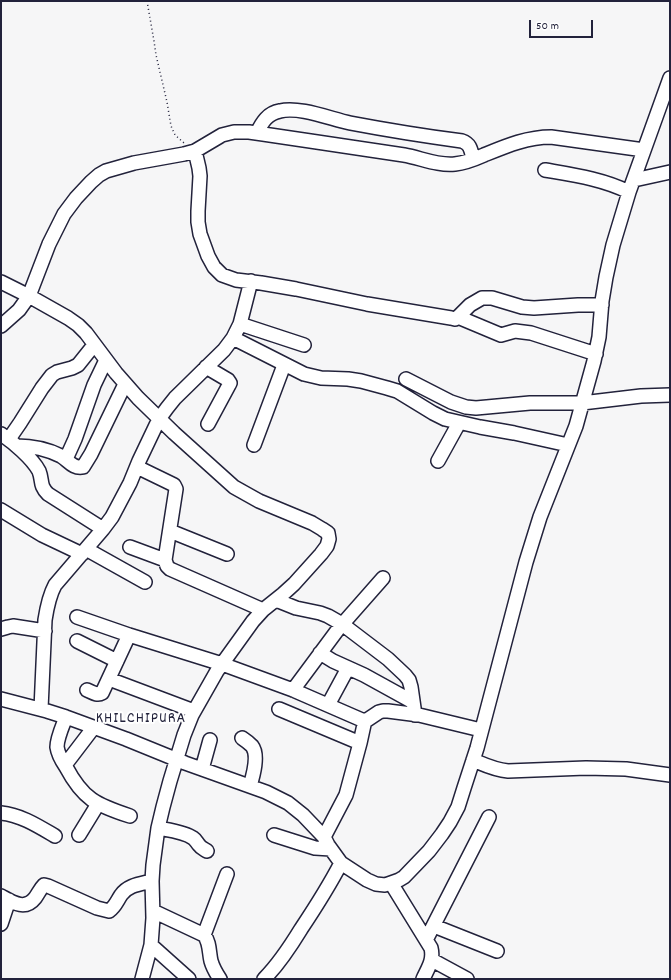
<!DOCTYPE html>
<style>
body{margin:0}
#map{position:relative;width:671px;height:980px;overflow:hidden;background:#f6f6f7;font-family:Dekko,sans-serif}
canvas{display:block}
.frame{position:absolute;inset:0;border:2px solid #22223b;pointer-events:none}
.scale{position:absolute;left:529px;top:20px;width:64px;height:18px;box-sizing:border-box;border:2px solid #22223b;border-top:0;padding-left:5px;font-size:12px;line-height:14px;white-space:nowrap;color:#22223b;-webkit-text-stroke:3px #fff;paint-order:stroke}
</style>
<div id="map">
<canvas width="671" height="980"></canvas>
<div class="frame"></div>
<div class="scale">50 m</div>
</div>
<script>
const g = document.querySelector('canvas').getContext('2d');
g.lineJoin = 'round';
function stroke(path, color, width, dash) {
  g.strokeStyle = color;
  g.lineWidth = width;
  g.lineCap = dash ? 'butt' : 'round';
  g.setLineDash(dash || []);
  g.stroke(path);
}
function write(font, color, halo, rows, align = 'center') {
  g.font = font + ' Dekko,sans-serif';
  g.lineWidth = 4;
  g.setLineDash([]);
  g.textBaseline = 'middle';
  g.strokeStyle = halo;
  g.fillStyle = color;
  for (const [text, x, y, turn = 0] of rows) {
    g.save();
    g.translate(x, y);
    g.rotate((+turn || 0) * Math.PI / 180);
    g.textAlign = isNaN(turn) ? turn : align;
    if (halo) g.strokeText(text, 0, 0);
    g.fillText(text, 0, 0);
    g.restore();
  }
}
const path = new Path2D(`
 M147,1L154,41L156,55L167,102L171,126L175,135L184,143`);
const minor = new Path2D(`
 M257,133C262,122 268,113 280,111C299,106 331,119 350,123C387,130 424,136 462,141C471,144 471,151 473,159
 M195,151L199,168L200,176L198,211V222L200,234L208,256L214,267L222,275L236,280L261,283L296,289L367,304L451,318L455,319L458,317L470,305L482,298H492L522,307L534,308L578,305H602
 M545,170C574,175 603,179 629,192
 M634,180L670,172
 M1,282L29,296L68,318L78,325L86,333L116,373L138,398L174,433L234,487L259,501L312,523L322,529L328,533L329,539L327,546L321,554L294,584L283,594L263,610L253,621L217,671L192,715L184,735L170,781L163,807L158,828L153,865L152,881L153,918L151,945L142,979
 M458,317L501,335L515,331L531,333L596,354
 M240,324L304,345
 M1,326L19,310L29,296L49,244L64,214L76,198L91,182L99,175L106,171L134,163L184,154L195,151L222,135L234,132H249L263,134C310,141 358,148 404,155C421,158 438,166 455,164C465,163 475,159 484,155C506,146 527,137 551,137L644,150
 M233,338L304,374L321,378L348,379L361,381L387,388L397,391L433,413L445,419L480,427L514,433L568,445
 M206,367L228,380L230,383L229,385L208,424
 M406,379L451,402L466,407L476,408L530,403H582L641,396L670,395
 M1,434C13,442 32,458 39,471C43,481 39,485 48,494L103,529
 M9,439L20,423L42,388L52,375L57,372L72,368L78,365L94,345
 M254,445L284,365
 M17,446C32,446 47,449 61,456C68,460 73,469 83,467L91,454L125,384
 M66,459L75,439L94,385L106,360
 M438,461L459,423
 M137,467L170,483L174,485L176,489L165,560L167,566L170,569L263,610
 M1,510L42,535L82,554
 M170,531L227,554
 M130,547L165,560
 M86,549L145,582
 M276,600L296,608L320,613L328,616L342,624L388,659L405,675L409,680L411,687L415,715
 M77,617L129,635L222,664L293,690L362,720H367L379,712L383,711H388L419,715L481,730
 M1,629L8,627L13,626L45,631
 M77,641L117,661
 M320,653L333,661L364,675L413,702
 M109,679L194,711
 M87,690C92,692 97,696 102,693L129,635
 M293,690L339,628L383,578
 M1,699L47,711L66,717L126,739L185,763L266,792L288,803L303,815L324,837L328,845L341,863L367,880L376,884L385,885L399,880L404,877L429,851L442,834L450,822L458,807L464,788L477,748L526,562L540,517L576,426L594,361L599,337L602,301L606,277L613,245L629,192L670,78
 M328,705L348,668
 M41,709L45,620C47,607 49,596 55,585L103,529L112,517L130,483L139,461L159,419L167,408L175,398L224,350L233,338L240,324L251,281
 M279,709L360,743
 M66,717C63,725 57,738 57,747C58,754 62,761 66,767C83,799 96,805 130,816
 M242,738C245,740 249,743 252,746C259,755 253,776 250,786
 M473,760C485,765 495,770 508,771L586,768L626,769L670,775
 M65,765L94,727
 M202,769L210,740
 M1,813C21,815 38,826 55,836
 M158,828C168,830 185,832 193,838C196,840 197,843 199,845C201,848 204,849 207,851
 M79,835L98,804
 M274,835L315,848L331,849
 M324,837L346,795L360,743L365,720
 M391,883L431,948C434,960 428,968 423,979
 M1,896C12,902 25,911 35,898C38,894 40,889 44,885L48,886L97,908L109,911C115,907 117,901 121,895C128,885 140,884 152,881
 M153,911L204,935C210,942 209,953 211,961C213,968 216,973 220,979
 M1,924L9,900
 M434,926L497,951
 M204,935L227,874
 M426,940L489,817
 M151,945L189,979
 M432,960L467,979
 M264,979C279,964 290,947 301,929C315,908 329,886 341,863`);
const quarterNames = [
 ["KHILCHIPURA",141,720]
];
stroke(minor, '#22223b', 16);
stroke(path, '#22223b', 1.5, [1, 3]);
stroke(minor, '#fff', 13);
g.letterSpacing = '1px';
write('16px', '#22223b', '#fff', quarterNames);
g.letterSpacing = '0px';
</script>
